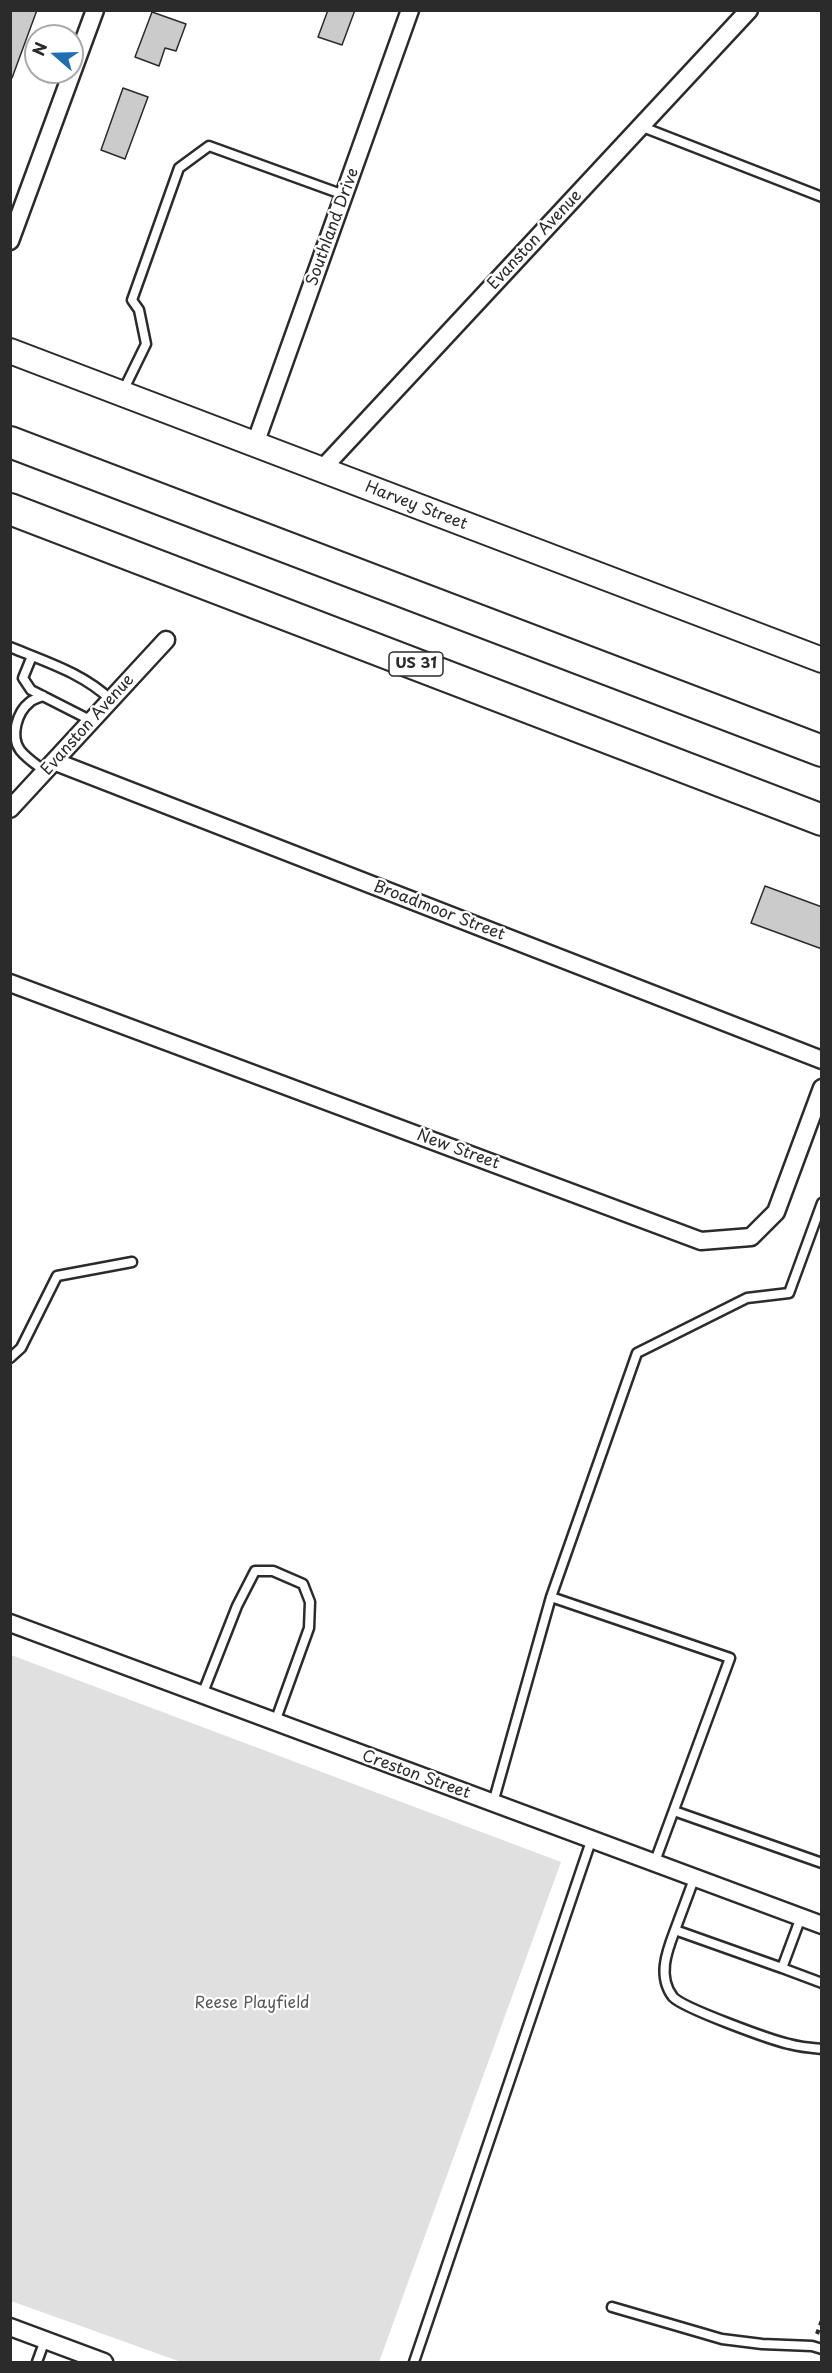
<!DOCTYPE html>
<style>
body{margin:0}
#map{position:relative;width:832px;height:2373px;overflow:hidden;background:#fff;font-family:"Playpen Sans",sans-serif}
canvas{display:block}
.frame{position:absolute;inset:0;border:12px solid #2b2b2b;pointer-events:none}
.north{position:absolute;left:24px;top:24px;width:60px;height:60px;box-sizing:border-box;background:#fff;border:2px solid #aaa;border-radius:50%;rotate:290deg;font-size:16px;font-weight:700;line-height:24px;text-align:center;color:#2b2b2b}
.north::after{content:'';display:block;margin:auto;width:21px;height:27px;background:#1f6fb2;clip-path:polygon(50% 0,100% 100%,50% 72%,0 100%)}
</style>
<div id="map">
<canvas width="832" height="2373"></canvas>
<div class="frame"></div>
<div class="north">N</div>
</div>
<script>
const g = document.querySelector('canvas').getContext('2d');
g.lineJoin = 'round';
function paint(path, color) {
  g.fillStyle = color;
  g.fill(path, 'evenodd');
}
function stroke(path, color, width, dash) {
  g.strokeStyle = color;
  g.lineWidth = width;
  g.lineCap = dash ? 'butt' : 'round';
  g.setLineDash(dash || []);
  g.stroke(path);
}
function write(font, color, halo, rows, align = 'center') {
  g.font = font + ' "Playpen Sans",sans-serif';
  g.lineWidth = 4.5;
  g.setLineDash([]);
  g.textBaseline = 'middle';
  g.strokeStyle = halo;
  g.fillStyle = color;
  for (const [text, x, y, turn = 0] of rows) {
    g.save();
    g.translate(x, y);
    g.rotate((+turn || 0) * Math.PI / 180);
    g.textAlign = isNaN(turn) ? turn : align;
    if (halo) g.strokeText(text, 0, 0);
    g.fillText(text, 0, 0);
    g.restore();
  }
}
const green = new Path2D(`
 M11,1655L561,1862L379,2362H181L11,2301Z`);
const building = new Path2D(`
 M10,10H37L12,78H10Z
 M328,10H355L342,45L318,37Z
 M152,12L186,24L176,51L165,48L159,66L135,57Z
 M123,88L148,97L125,159L101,150Z
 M765,886L822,907V949L751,923Z`);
const path = new Path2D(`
 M817,2334L822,2320`);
const lane = new Path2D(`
 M640,126L822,197
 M123,391L146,344L139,310L132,300L179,168L209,146L344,195
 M10,647C46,662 83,673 111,700
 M32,656L23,678L31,690L92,721
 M43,696C38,698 33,699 30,702C17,712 10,736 20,750C27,759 37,765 46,772
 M10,1358L21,1348L57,1276L132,1262
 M551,1597L730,1658L654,1864
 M202,1695L237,1606L255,1571H273L303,1584L310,1602L309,1628L275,1722
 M493,1803L551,1597L637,1353L747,1298L789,1293L822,1203
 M674,1811L822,1863
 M694,1879L675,1930L782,1968
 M801,1917L782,1968L822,1983
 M675,1930C667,1951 657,1976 673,1997C683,2008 771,2040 789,2044C800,2047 811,2048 822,2049
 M612,2307L722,2339L762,2344L812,2346L822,2349
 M37,2362L45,2340
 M414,2362L591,1841`);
const street = new Path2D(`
 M10,241L95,10
 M255,444L410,10
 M321,470L749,10
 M56,762L822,1060
 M10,809L166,640
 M10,983L701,1241L751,1237L776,1212L822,1088
 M10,1623L822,1925
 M10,2327L104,2362`);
const secondary = new Path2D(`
 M10,351L822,660`);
const highway = new Path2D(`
 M10,442L822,751
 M10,509L822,820`);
const shields = [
 [416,664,54]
];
const shieldNames = [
 ["US 31",416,664]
];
const streetNames = [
 ["Southland Drive",333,227,-70],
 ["Evanston Avenue",535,240,-47],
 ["Harvey Street",416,506,21],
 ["Evanston Avenue",88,725,-48],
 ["Broadmoor Street",439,911,21],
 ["New Street",458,1150,20],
 ["Creston Street",416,1775,20]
];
const parkNames = [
 ["Reese Playfield",252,2004]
];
paint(green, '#e0e0e0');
paint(building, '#cbcbcb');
stroke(building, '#2b2b2b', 1.5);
stroke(lane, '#2b2b2b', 13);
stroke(street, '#2b2b2b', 21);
stroke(secondary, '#2b2b2b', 28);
stroke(highway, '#2b2b2b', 34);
stroke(path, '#2b2b2b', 4, [4.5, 4.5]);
stroke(lane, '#fff', 8);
stroke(street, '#fff', 16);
stroke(secondary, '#fff', 24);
stroke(highway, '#fff', 30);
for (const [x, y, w] of shields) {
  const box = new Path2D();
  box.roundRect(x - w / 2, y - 12, w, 24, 4.5);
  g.fillStyle = '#fff';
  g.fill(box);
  stroke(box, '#2b2b2b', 1.5);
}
write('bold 15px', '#2b2b2b', null, shieldNames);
write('16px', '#2b2b2b', '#fff', streetNames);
write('16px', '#585858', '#fff', parkNames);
</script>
